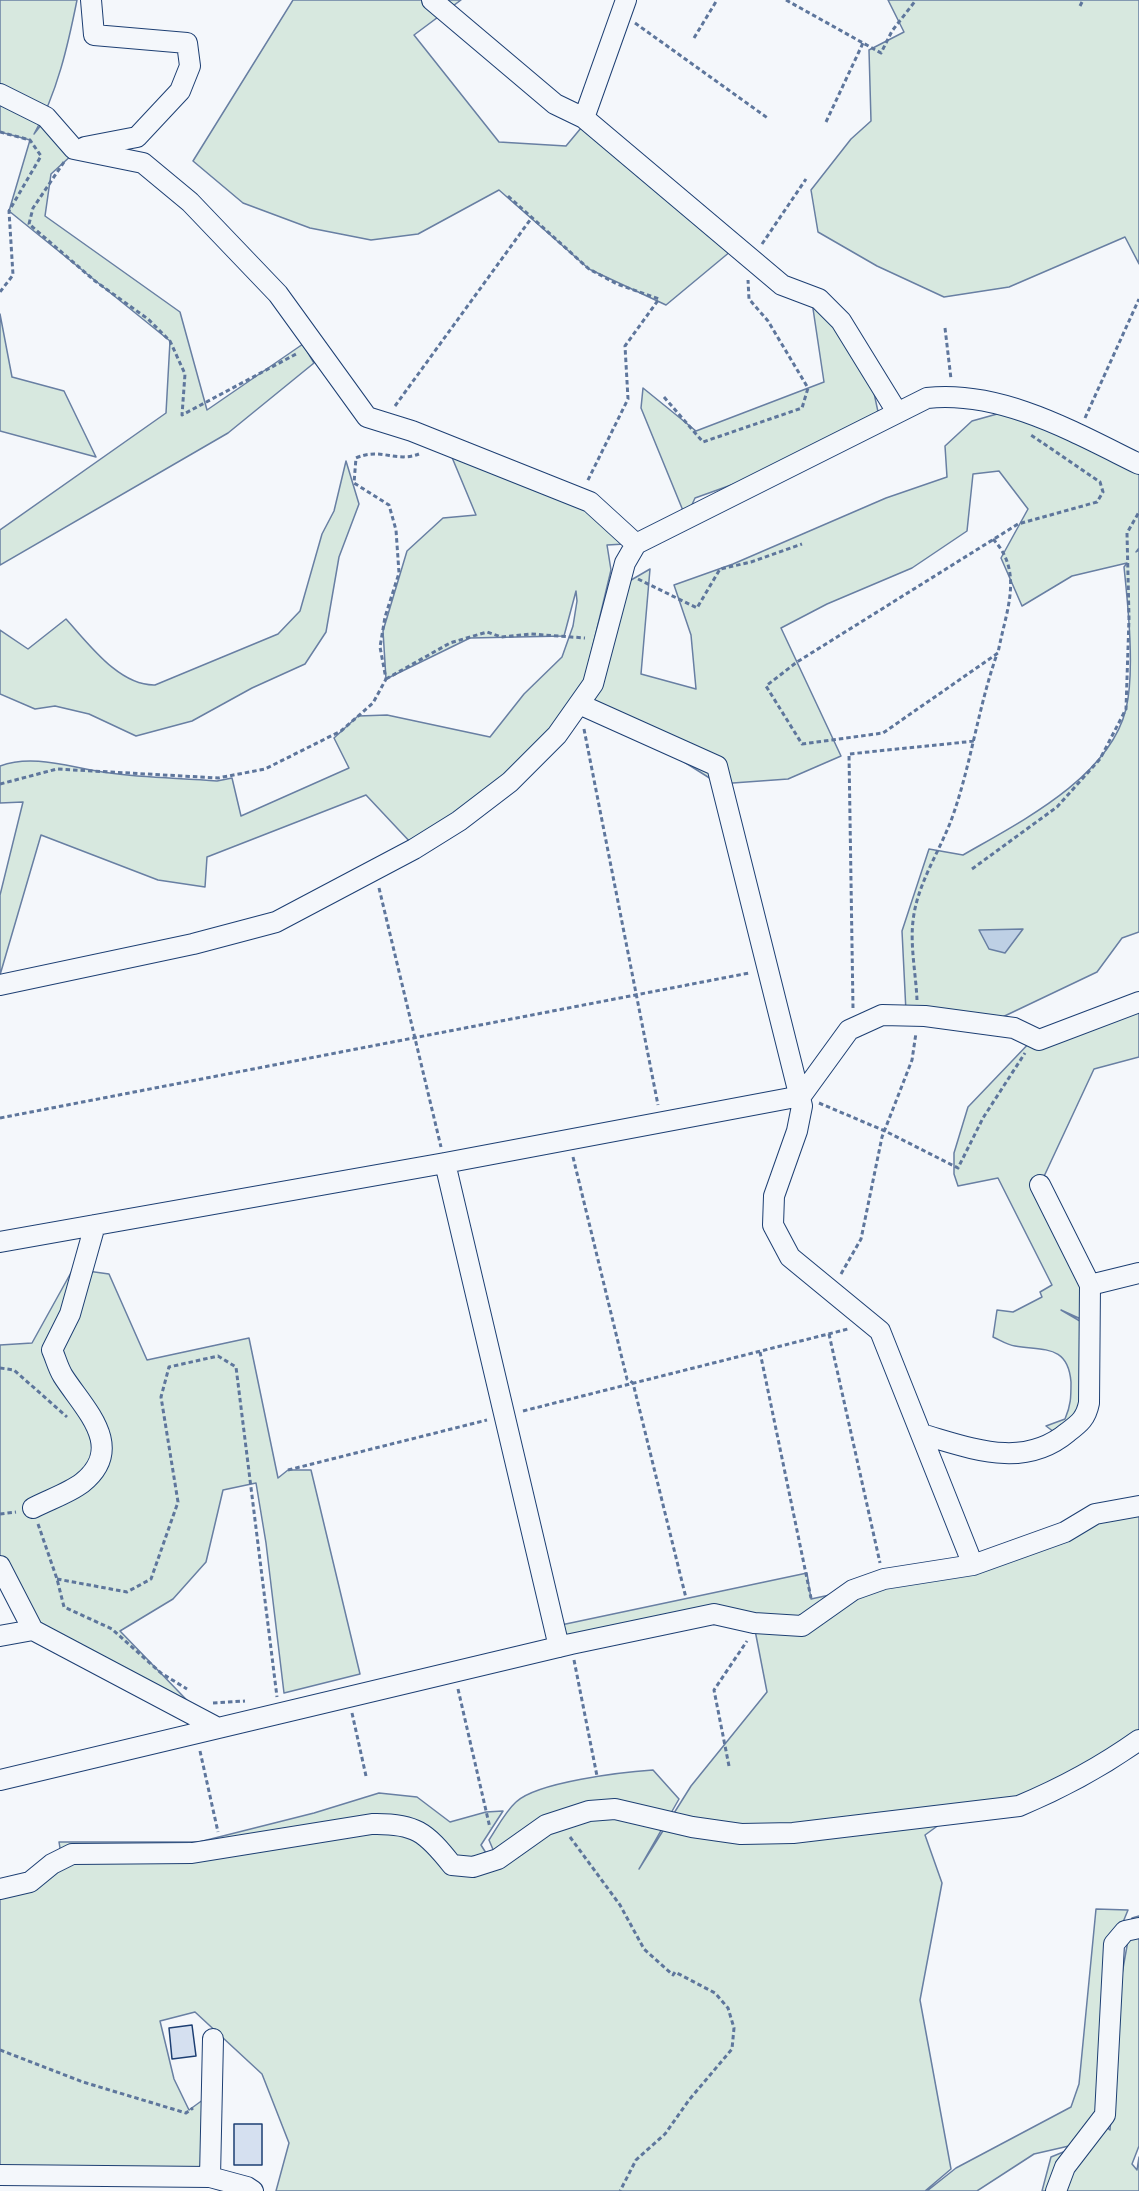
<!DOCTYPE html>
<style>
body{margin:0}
canvas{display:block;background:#f4f7fb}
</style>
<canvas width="1139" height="2191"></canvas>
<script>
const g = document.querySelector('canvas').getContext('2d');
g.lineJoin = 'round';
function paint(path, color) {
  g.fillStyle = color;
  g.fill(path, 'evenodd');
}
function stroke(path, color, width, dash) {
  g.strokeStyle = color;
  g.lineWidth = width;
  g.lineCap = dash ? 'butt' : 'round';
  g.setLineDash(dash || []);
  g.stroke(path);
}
const green = new Path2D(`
 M0,0H77C68,45 57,94 34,134L45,120L73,154L51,174L45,216L180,312L207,410L303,344L314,363L228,433L0,565V530L166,413L170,341L9,211L30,140L0,132Z
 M293,0H461L414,35L499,142L566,146L581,128L737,246L666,305L589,269L499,190L418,234L371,240L310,228L243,203L193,161Z
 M888,0H1139V264L1125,237L1009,287L944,297L877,266L818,232L811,190L851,139L871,121L869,50L904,32Z
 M812,302L868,365L880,421L801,460L695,498L686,518L641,408L643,388L696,431L824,382Z
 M0,314L12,377L64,391L96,457L0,431Z
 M1015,409L1139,461V548L1136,552L1139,550V932L1122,938L1097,972L992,1022L906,1012L902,931L929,849L963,855C1020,822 1109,778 1126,709C1135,672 1128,605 1124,567L1127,563L1072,576L1022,606L1001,558L1028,509L999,471L973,474L967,531L912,568L827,604L781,628L841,756L788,779L719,784L583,698L626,583L650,569L641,674L696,689L691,635L674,585L733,564L886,498L947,477L945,446L972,421Z
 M451,455L590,502L625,544L607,545L611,570L579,704L515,777L412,844L366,795L207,857L205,887L158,880L41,835L0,975V895L23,802L0,803V766C35,753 74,769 110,773C145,778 182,778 217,781L232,778L241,816L349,768L334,738L358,716L387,715L490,737L524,694L562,657L573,626L577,601L576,591L564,636L470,638L386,679L383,631L407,551L443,518L476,515Z
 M346,461L359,504L339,557L326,632L305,664L252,688L192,721L136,736L89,714L55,706L35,709L0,694V630L28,649L66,619C88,643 119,686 155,685L278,634L300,611L322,534L334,511Z
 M1139,1001V1057L1094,1069L1040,1185L1088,1275L1083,1320L1061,1310L1085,1324L1087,1412L1058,1435L1046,1426L1065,1419C1071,1405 1071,1397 1071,1382C1068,1344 1043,1351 1015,1346C1007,1345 1000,1340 993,1337L997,1310L1013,1312L1042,1297L1040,1292L1052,1285L998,1178L958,1186L954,1174V1153L968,1107L1034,1038Z
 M73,1269L109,1274L147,1360L249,1338L278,1478L288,1470H311L360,1674L284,1693L266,1543L256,1483L223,1490L206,1562L173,1599L120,1631L207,1721L33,1629L0,1583V1345L32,1343Z
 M1139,1511V1741L1024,1804L954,1814L925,1835L942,1883L920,2000L951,2169L925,2191H276L289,2143L262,2074L195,2012L160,2021L174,2079L189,2110L211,2094L210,2169L0,2174V1891L61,1854L59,1842H199L314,1813L379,1793L417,1797L450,1822L486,1812L503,1811L481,1845L491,1861L497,1859L489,1840C497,1828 505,1812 516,1802C537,1782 623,1772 653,1770L679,1799L639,1869L691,1786L767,1692L754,1625L714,1614L563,1646L561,1625L807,1573L811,1599L853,1590Z
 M1096,1909L1128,1910L1114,1944L1108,2110L1082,2143L1034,2154L977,2191H927L956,2168L1071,2107L1079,2084Z
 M1139,1916V2146L1132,2164L1137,2170L1139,2157V2191H1042L1051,2157L1083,2144L1104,2125L1110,2130L1122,1974L1132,1918Z`);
const water = new Path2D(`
 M1023,929L1005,953L989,949L979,930Z`);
const building = new Path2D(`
 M192,2025L196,2056L172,2059L169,2028Z
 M234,2124H262V2165H234Z`);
const path = new Path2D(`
 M786,0L881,53L892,31L916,0
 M1080,6L1083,0
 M635,23L769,119
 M694,38L717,0
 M826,122L863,43
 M0,132L30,140L41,156L9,211L13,275L0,292
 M64,162L33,208L29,224L95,281L148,319L170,341L185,374L182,415L298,353
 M508,196L589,269L617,284L659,299L625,346L628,399L587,482
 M762,244L806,179
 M945,328L951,379
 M664,397L703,442L802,408L808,388L768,321L749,299L748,280
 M395,406L530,220
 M1085,418L1139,299
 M993,539C1025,573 1005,613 998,653L883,733L802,744L766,686L797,662L1018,524L1097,502L1103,492L1100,482L1031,435
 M638,579L697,608L720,569L751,562L802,544
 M386,679L450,643L487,632L501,637L531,634L585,638
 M584,729L658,1105
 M0,784L57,769L218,778L265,769L341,731L373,703L386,679L380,647L385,617L399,573L396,530L389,505L354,483L356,458C381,447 395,463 419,454
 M972,869L1057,807L1100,759L1126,709L1129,618L1127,533L1139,512
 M379,888L441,1147
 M917,1000C916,975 910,946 913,921C917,884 939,853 952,818C971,765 978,708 997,654
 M853,1008L849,754L975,741
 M819,1103L885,1131L958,1168L983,1118L1025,1053
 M0,1118L749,973
 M573,1157L627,1379L633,1383L686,1598
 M841,1274L861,1239L882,1137L912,1060L916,1033
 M829,1334L880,1563
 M760,1352L811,1598
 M0,1368L14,1370L67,1417
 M523,1411L848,1329
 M288,1470L487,1420
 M0,1514L16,1512
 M38,1524L57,1579L64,1607L112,1629L161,1673L187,1689
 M57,1579L127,1592L151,1579L178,1502L161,1397L169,1367L218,1356L236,1367L277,1697
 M574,1660L597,1776
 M458,1689L490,1828
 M213,1703L245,1701
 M352,1713L366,1776
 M200,1751L218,1832
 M729,1766L714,1690L747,1641
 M570,1837L620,1905L644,1949L673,1975L675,1972L715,1993L728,2008L734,2028L732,2049L689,2100L665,2134L636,2160L620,2191
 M0,2050L83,2082L186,2113L193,2108`);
const minor = new Path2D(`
 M432,0L555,104L584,118
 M626,0L584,118L782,285L819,299L841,321L897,412
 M0,94L46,117L74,149L143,163L190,202L278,294L367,417L412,431L590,502L636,544
 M85,147L137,137L180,91L190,66L187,43L94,35L91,0
 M579,704L717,766L802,1106L797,1131L774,1196L773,1225L790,1257L880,1331L973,1565
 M0,985L193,944L276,922L414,849L459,821L510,782L557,735L593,684L625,563L636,544L927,398C1001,390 1074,432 1139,464
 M445,1163L559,1647
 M1040,1185L1090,1285
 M0,1242L445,1163L801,1096L849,1030L882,1015L925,1016L1014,1028L1039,1040L1139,1002
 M921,1434C971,1448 1023,1470 1068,1432C1080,1423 1086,1418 1089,1403L1090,1285L1139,1273
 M33,1508C48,1500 69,1493 82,1483C127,1447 84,1409 63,1376C58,1368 56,1359 52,1350L70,1314L95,1225
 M0,1566L33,1630L218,1728
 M0,1636L33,1630
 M0,1780L571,1644L714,1614L754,1623L802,1626L853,1590L884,1579L973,1565L1065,1532L1095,1514L1139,1506
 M0,1889L30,1882L52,1864L72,1854L192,1853L372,1824C415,1823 426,1832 452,1865L473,1867L498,1859L546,1825L589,1811L615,1809L692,1827L741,1834L793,1833L1019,1806C1062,1788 1101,1767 1139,1740
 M0,2175L210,2177L247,2187L253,2191
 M210,2177L213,2039
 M1056,2191L1065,2167L1105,2115L1114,1944L1125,1931L1139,1928`);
paint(green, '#d7e8df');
stroke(green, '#687fa3', 1.5);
paint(water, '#bed0e5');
stroke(water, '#687fa3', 1.5);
paint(building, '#d5e0f0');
stroke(building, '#1d3f73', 1.5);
stroke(minor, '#1d3f73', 22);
stroke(path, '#5e769c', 3, [4.5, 3]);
stroke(minor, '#f4f7fb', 20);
</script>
